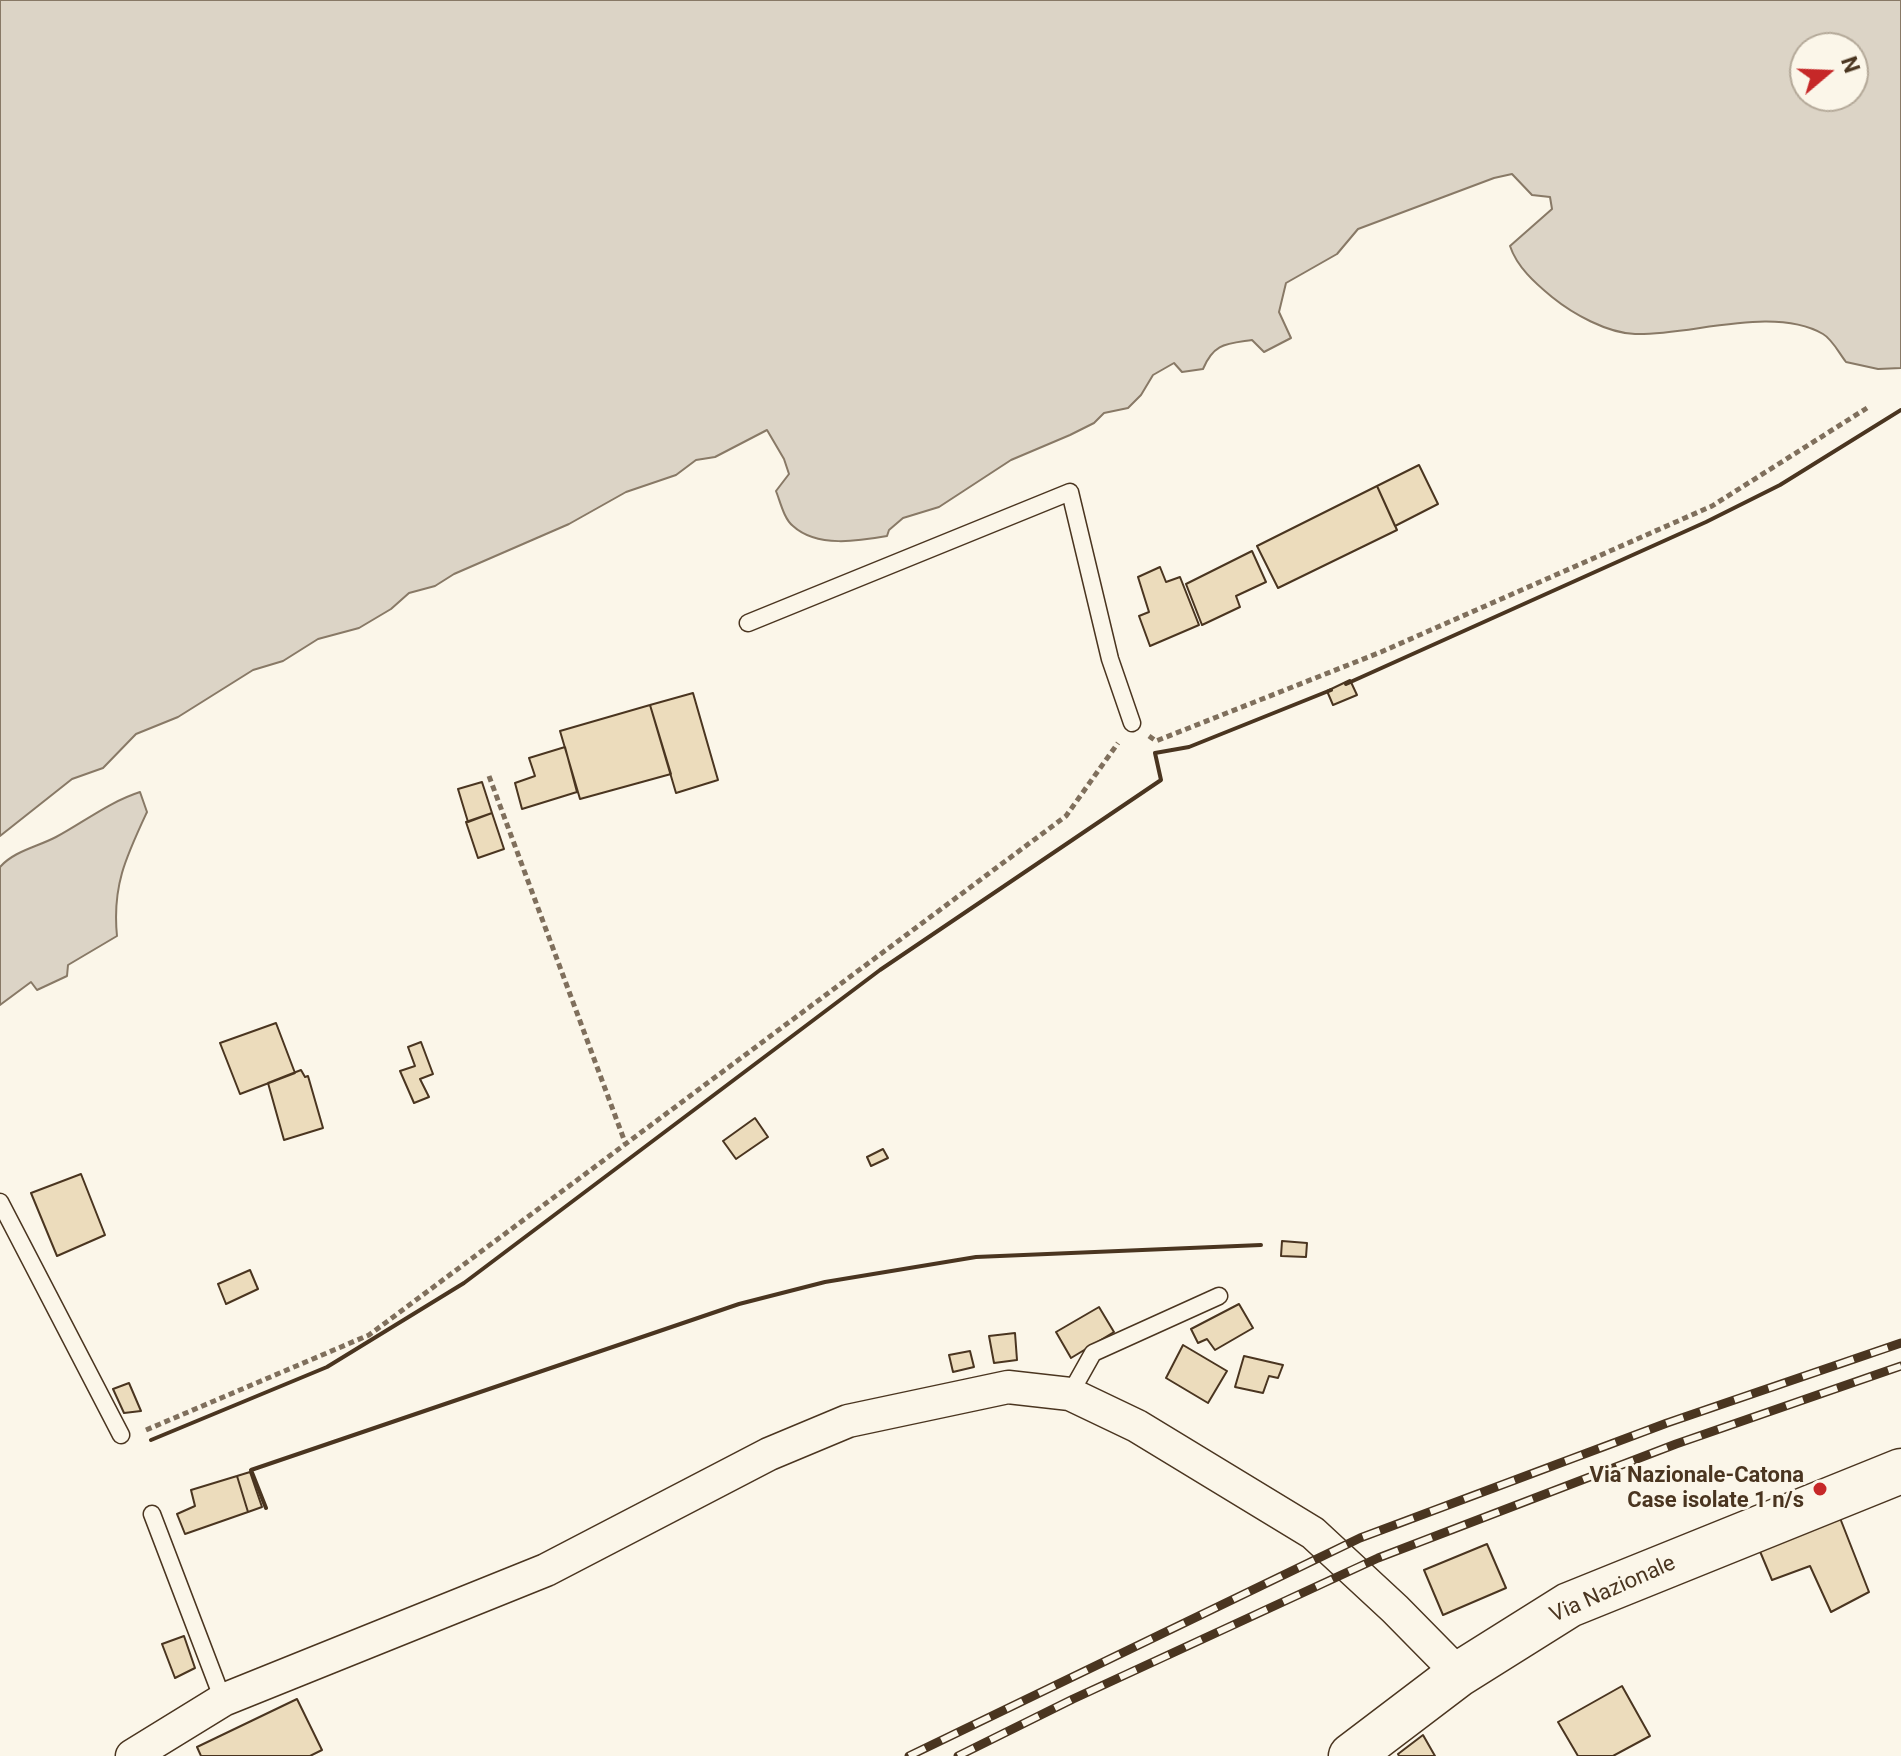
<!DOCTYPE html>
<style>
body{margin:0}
#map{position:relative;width:1901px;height:1756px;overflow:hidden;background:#fbf6e9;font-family:Roboto,sans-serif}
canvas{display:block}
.north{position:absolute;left:1789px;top:32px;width:80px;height:80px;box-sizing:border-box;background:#fbf6e9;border:2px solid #b4a999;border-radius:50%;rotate:71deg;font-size:22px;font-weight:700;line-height:32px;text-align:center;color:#4a3520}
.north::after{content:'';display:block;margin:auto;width:28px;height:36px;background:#c62828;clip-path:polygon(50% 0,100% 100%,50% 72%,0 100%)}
</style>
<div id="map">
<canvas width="1901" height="1756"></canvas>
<div class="north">N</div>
</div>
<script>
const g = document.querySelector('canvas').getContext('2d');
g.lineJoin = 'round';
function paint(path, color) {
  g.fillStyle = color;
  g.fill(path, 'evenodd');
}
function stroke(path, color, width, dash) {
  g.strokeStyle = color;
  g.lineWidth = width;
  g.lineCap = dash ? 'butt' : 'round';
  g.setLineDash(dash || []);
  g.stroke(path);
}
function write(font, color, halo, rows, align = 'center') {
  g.font = font + ' Roboto,sans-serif';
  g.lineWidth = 6;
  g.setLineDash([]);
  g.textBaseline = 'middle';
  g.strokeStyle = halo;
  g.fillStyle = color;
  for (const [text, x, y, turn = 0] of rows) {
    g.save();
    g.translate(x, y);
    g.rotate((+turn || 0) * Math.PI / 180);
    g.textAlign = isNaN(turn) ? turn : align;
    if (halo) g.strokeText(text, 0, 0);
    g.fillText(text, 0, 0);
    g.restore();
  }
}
const water = new Path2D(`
 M0,0H1901V368L1878,369L1846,362C1839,353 1832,339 1823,334C1773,305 1689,336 1635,334C1607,333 1573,314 1552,297C1535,283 1517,267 1510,246L1552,209L1550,197L1532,195L1512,174L1494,178L1358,229L1337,254L1286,283L1279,312L1291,338L1264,352L1252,340C1226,344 1214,343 1203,369L1182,372L1174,363L1153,375L1141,395L1128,408L1104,413L1094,423L1070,435L1011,460L939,507L903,518L889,530L887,536C859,541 817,548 793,526C784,519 780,501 776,491L789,474L784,459L767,430L715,457L696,460L676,475L626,492L569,524L454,574L435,586L409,593L391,609L359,628L318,639L283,661L253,670L178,717L136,734L103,768L72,779L0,836ZM1853,48V96H1805V48Z
 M140,792L147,812C126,857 112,886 117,936L68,965L67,976L37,990L31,982L0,1005V867C14,851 37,847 56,837C84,822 109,802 140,792Z`);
const building = new Path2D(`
 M1419,465L1438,504L1395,526L1377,486Z
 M1377,486L1397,530L1278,588L1257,546Z
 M1252,551L1266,582L1236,596L1240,607L1202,625L1186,584Z
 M1160,567L1166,582L1180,577L1199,625L1150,646L1139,616L1149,612L1138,577Z
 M1350,680L1357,695L1333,705L1327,691Z
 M693,693L718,780L676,793L650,705Z
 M650,705L671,774L580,799L560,731Z
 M565,747L577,792L522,809L515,783L535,776L529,758Z
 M482,782L492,813L468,822L458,789Z
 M492,813L504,849L478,858L466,822Z
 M276,1023L295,1073L240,1094L220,1043Z
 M421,1042L433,1074L420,1079L429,1097L414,1103L400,1071L415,1066L408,1047Z
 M301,1070L305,1077L308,1076L323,1128L284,1140L268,1083Z
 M755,1118L768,1137L736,1159L723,1141Z
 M883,1149L888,1158L871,1166L867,1157Z
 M81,1174L105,1235L57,1256L31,1193Z
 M1282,1241L1307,1243L1306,1257L1281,1256Z
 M250,1270L258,1289L226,1304L218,1284Z
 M1239,1304L1253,1328L1215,1350L1207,1339L1198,1343L1191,1329Z
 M1099,1307L1114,1332L1071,1358L1056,1332Z
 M1015,1333L1017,1360L994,1363L989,1336Z
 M1183,1345L1227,1371L1208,1403L1166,1378Z
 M970,1351L974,1367L953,1372L949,1355Z
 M1244,1356L1283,1365L1278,1378L1269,1376L1263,1393L1235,1387Z
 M129,1383L141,1411L124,1413L113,1389Z
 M250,1472L262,1507L248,1512L237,1476Z
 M237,1476L248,1512L185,1534L177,1514L195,1506L191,1490Z
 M1840,1518L1869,1592L1831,1612L1810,1566L1772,1580L1759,1549Z
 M1487,1544L1506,1588L1443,1615L1424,1570Z
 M184,1636L195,1668L175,1678L162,1644Z
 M1622,1686L1650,1736L1613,1756H1578L1558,1722Z
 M297,1699L322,1750L310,1756H201L197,1747Z
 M1423,1735L1435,1756H1399L1398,1754Z`);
const path = new Path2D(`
 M1149,736L1156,741L1381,652L1712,506L1867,408
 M489,776L626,1145
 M146,1430L369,1335L1066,816L1118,743`);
const lane = new Path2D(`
 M748,623L1070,492L1110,659L1132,723
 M0,1202L121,1435
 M1070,1394L1093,1353L1219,1296
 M152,1514L223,1700`);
const street = new Path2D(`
 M132,1756L223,1700L546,1570L769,1454L848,1421L1008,1387L1070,1394L1137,1426L1313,1533L1395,1609L1459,1674`);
const primary = new Path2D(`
 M1351,1756L1459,1674L1569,1605L1901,1471`);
const rail = new Path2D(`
 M909,1756L1360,1538L1667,1423L1901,1343
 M958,1756L1073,1699L1378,1558L1676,1444L1901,1366`);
const wall = new Path2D(`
 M1346,684L1706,522L1780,485L1901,410
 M151,1440L327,1367L464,1283L880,970L1161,780L1155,753L1189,747L1331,690
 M266,1508L251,1470L739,1304L825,1282L976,1257L1261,1245`);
const markers = [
 [1820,1489,8,"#c62828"]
];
const poiNames = [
 ["Via Nazionale-Catona",1804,1476],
 ["Case isolate 1 n/s",1804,1501]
];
const streetNames = [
 ["Via Nazionale",1613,1590,-24]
];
paint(water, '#dcd4c6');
stroke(water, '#887966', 2);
paint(building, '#ecdcbc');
stroke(building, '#4a3520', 2);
stroke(lane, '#4a3520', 19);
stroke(street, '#4a3520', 35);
stroke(primary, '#4a3520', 47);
stroke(path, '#7f6f5c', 5, [6, 4]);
stroke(lane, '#fbf6e9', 16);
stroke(street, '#fbf6e9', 32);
stroke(primary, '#fbf6e9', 44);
stroke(rail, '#4a3520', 9);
stroke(rail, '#fbf6e9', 6, [18]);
stroke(wall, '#4a3520', 4);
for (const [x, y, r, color] of markers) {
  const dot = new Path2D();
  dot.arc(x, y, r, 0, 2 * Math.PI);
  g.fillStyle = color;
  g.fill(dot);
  stroke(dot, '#fbf6e9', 3);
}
write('bold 22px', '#4a3520', '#fbf6e9', poiNames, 'right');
write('22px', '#4a3520', '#fbf6e9', streetNames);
</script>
